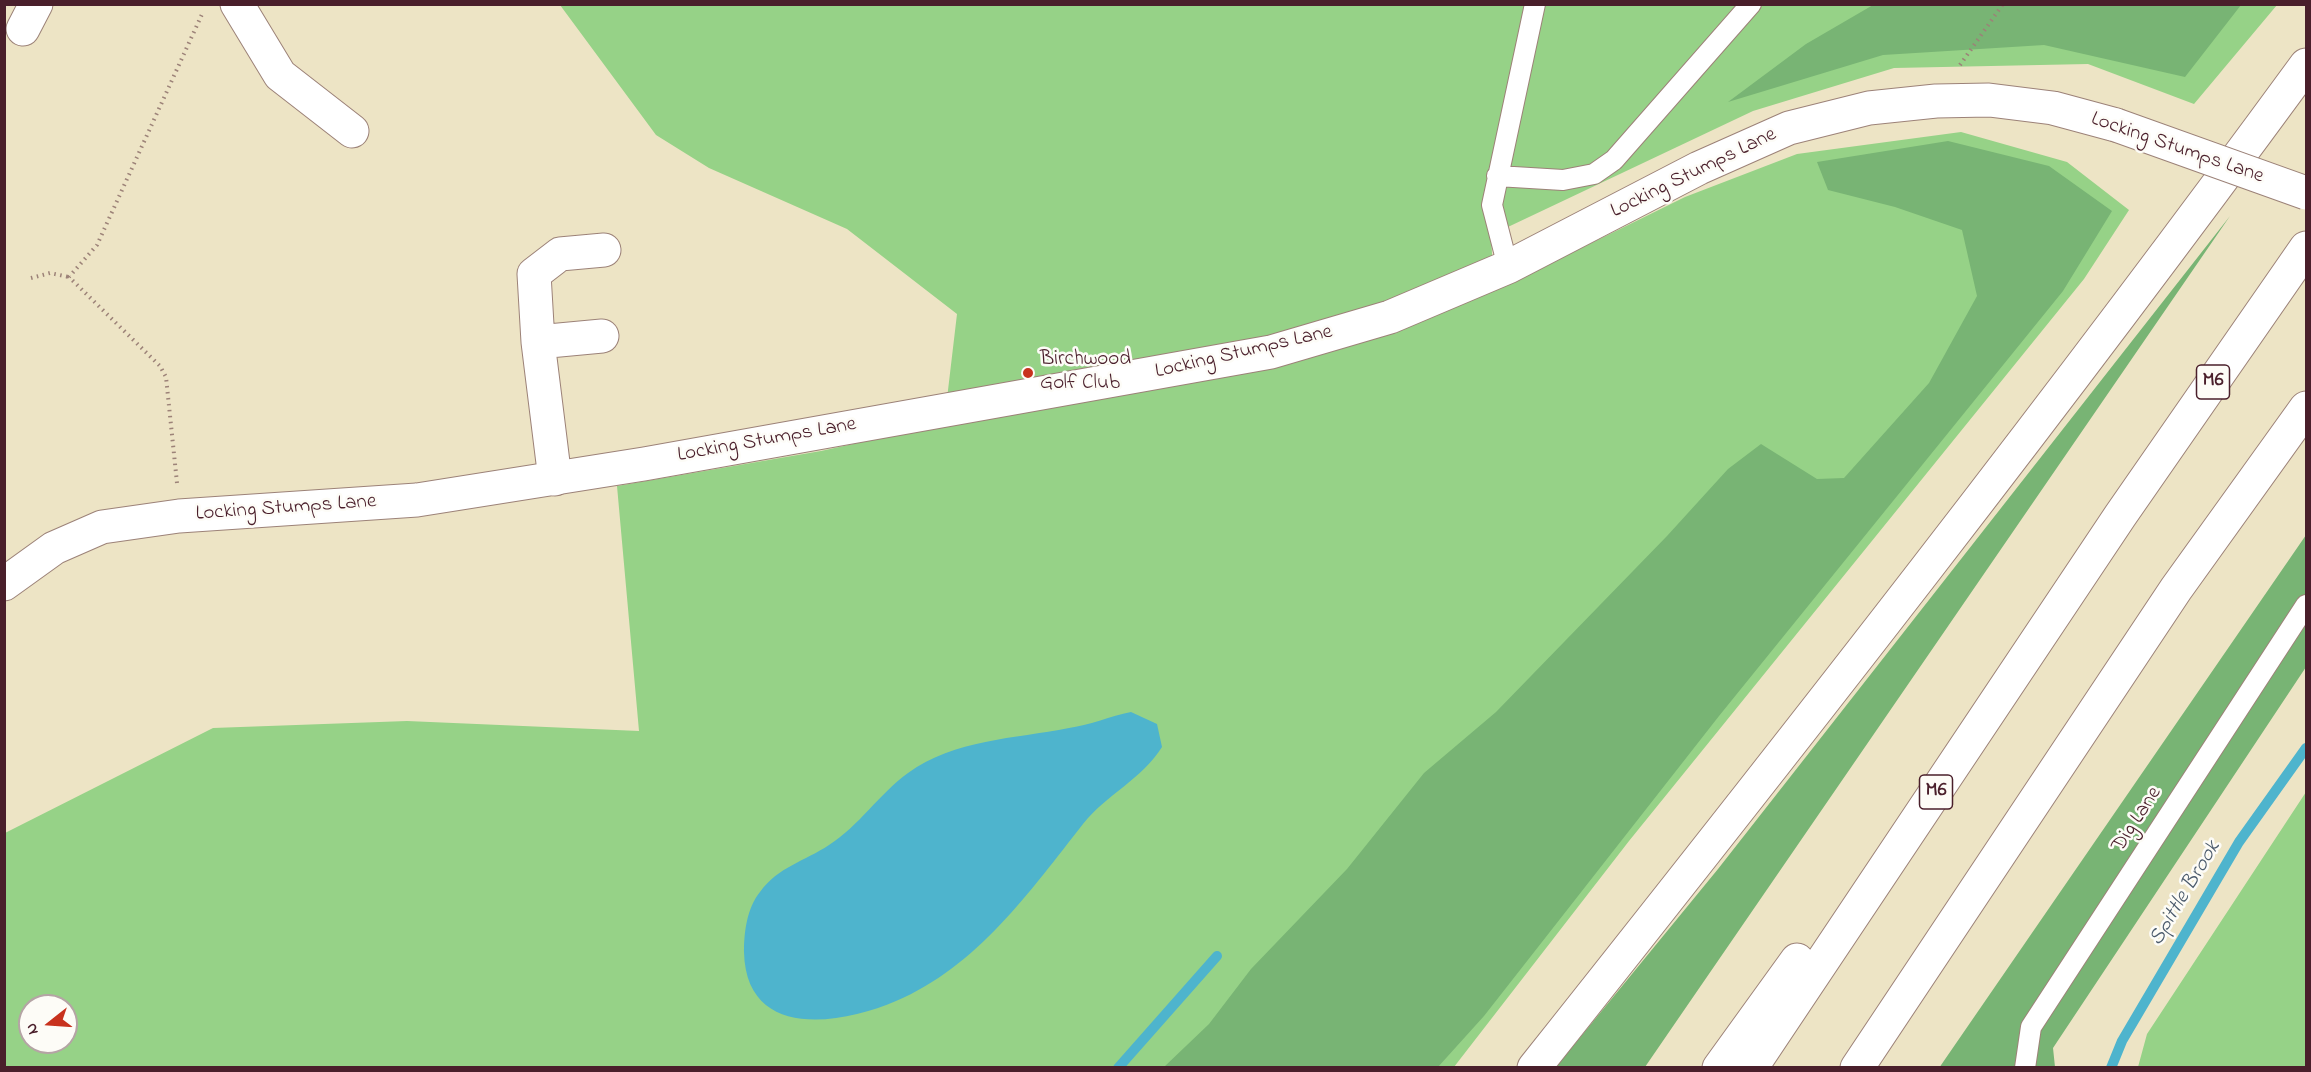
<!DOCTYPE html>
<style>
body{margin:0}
#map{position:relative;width:2311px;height:1072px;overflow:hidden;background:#ede4c5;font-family:"Indie Flower",sans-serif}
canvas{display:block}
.frame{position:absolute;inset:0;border:6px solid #4a1f2b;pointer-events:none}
.north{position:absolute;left:18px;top:994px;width:60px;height:60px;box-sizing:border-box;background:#fdfcf7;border:2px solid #b5a4a5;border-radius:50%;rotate:253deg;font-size:16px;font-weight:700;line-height:24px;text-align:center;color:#4a1f2b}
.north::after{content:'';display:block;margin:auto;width:21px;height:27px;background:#c8321e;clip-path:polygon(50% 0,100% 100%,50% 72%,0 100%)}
</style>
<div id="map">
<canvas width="2311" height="1072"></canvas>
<div class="frame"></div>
<div class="north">N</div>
</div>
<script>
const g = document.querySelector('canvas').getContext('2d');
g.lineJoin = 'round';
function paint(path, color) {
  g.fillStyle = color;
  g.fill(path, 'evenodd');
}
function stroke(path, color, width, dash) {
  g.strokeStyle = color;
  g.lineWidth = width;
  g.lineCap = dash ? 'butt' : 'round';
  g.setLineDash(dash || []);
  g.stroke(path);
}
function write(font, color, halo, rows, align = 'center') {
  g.font = font + ' "Indie Flower",sans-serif';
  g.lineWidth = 5;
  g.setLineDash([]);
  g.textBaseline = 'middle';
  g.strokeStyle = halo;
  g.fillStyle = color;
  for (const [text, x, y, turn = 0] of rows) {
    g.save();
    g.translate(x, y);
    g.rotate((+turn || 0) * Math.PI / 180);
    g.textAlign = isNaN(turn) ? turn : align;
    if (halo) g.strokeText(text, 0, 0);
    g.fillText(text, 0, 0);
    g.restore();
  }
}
const green = new Path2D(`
 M560,5H2277L2194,104L2088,64L1894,68L1753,111L1491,235L1494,291L1685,197L1797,154L1961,132L2067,162L2129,210L2084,279L1629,841L1454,1067L5,1068V833L213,728L407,721L639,731L617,486L821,451L944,424L957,314L847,229L709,168L656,135ZM30,1006H66V1042H30Z
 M2306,792V1067H2138L2147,1034Z`);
const forest = new Path2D(`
 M1873,5V4L2241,5L2185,77L2044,45L1883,55L1728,102L1806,44Z
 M1948,141L2049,166L2112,211L2063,291L1719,716L1484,1016L1438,1067H1164L1209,1024L1251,969L1347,869L1424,773L1496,712L1667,536L1728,469L1761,444L1817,479L1844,478L1929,383L1977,296L1962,230L1895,207L1828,190L1817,162Z
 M2230,216L1645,1067L1555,1068L1718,869Z
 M2306,535V667L2053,1048L2055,1067L1939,1068Z`);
const water = new Path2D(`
 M1131,712L1157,724L1162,747C1142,779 1106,795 1083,824C1031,890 977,967 896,1001C840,1025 746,1040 744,952C744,932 747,908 760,892C778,867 805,861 829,845C859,826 879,794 908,773C955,739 1014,739 1069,728C1091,725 1110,716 1131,712Z`);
const stream = new Path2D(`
 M1118,1068L1217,956
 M2111,1068L2122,1041L2239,842L2306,748`);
const path = new Path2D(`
 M1960,65L2003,4
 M31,278L50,273L69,277
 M177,483L166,377L160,366L69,277L97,245L203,12`);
const lane = new Path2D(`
 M1497,176L1563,180L1594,174L1614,160L1751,4
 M1508,267L1492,205L1535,4
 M2025,1068L2031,1027L2306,605`);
const street = new Path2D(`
 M237,4L280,75L352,131
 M23,29L36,4
 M538,342L602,336
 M555,479L538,342L534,274L560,254L604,250`);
const secondary = new Path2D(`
 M4,584L54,548L102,527L179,516L417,500L644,464L1271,352L1390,317L1508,267L1699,168L1789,128L1869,108L1936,101L1989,100L2053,108L2116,125`);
const highway = new Path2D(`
 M1534,1068C1797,737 2057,405 2306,65
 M1719,1068L1797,960
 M1751,1068L2120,516L2306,248
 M1857,1068L2176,589L2306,408`);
const secondaryBridge = new Path2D(`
 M2116,125L2306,193`);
const markers = [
 [1028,373,6,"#c8321e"]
];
const shields = [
 [2213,382,33],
 [1936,792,33]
];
const shieldNames = [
 ["M6",2213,382],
 ["M6",1936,792]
];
const streetNames = [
 ["Locking Stumps Lane",2177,149,19],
 ["Locking Stumps Lane",1694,174,-26],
 ["Locking Stumps Lane",1244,353,-13],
 ["Locking Stumps Lane",767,441,-10],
 ["Locking Stumps Lane",286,509,-4],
 ["Dig Lane",2138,820,-57]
];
const poiNames = [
 ["Birchwood",1040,361],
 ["Golf Club",1040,385]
];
const waterNames = [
 ["Spittle Brook",2186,894,-59]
];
paint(green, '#96d287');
paint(forest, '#78b474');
paint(water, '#4eb4cd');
stroke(stream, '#4eb4cd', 10);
stroke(lane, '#9c8278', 22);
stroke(street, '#9c8278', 35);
stroke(secondary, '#9c8278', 35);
stroke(highway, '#9c8278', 35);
stroke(path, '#9c8278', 4, [1.5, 4.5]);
stroke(lane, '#fff', 20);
stroke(street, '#fff', 33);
stroke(secondary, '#fff', 33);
stroke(highway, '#fff', 33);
stroke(secondaryBridge, '#9c8278', 35, []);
stroke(secondaryBridge, '#fff', 33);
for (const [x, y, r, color] of markers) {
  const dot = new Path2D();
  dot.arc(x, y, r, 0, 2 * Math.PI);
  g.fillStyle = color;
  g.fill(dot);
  stroke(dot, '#fdfcf7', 2);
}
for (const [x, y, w] of shields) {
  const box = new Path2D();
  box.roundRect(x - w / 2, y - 17, w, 34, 4.5);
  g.fillStyle = '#fdfcf7';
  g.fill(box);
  stroke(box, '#4a1f2b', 1.5);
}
write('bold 20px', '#4a1f2b', null, shieldNames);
write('21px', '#4a1f2b', '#fdfcf7', streetNames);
write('21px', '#4a1f2b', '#fdfcf7', poiNames, 'left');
write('italic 22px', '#4c5b6c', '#fdfcf7', waterNames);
</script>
